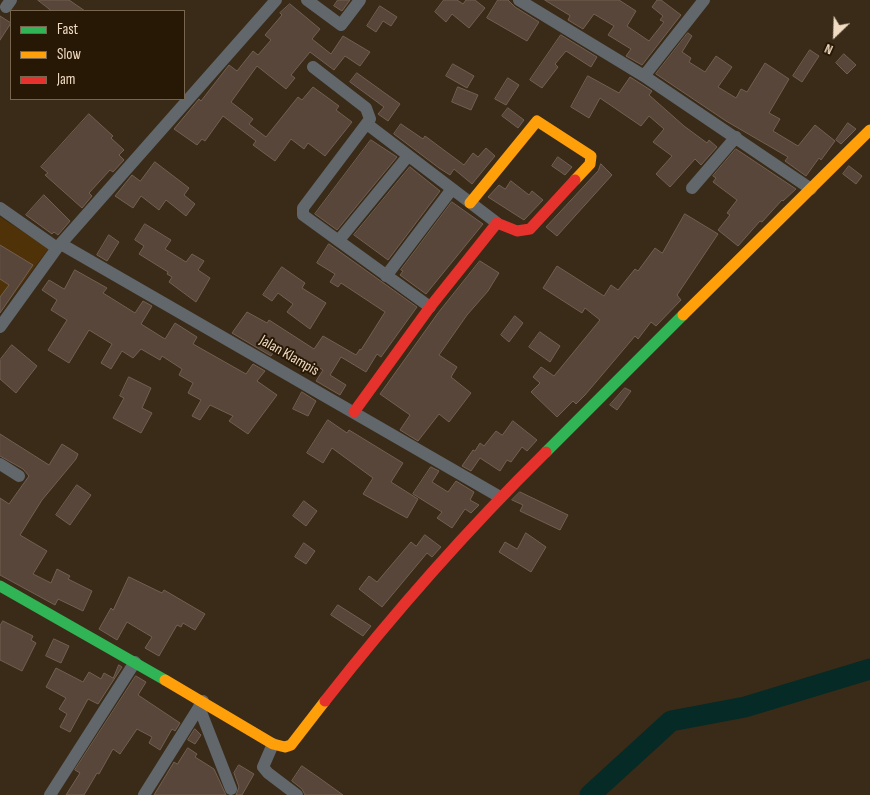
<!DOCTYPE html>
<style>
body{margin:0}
#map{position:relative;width:870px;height:795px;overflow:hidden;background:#3a2b18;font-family:"Sofia Sans Condensed",sans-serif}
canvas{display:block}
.legend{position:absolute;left:10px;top:10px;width:175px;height:90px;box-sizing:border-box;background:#271805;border:1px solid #786651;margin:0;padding:6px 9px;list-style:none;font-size:15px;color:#f1dbc3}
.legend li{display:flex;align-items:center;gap:10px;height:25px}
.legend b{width:25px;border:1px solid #786651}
.north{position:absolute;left:810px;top:10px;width:50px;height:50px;-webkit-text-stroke:4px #271805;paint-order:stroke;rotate:204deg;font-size:14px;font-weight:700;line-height:20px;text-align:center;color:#f1dbc3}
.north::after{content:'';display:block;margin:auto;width:18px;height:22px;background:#f1dbc3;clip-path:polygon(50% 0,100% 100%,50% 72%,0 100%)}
</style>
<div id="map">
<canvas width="870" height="795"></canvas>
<ul class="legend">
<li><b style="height:6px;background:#30b455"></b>Fast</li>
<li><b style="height:6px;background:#ff9f0a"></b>Slow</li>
<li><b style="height:6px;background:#e5322d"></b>Jam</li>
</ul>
<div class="north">N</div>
</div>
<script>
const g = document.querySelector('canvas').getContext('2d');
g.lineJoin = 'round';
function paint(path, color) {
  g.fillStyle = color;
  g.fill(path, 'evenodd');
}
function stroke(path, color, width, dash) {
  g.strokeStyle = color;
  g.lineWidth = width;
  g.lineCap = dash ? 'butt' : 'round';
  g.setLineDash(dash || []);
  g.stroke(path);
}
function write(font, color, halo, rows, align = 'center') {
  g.font = font + ' "Sofia Sans Condensed",sans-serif';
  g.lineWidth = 4;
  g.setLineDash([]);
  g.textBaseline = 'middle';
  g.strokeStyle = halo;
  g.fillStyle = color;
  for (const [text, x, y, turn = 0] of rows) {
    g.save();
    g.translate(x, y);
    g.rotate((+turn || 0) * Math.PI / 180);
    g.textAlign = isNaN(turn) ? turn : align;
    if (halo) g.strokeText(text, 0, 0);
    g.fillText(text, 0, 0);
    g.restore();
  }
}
const built = new Path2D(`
 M0,217L49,248L0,313Z`);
const river = new Path2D(`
 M590,795L671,721L745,707L870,669`);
const building = new Path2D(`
 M38,0H69L85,11H52Z
 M338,0H350L342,11L334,6Z
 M444,0H457L463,4L466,0H475L485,8L469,28L452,14L446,22L435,12Z
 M498,0H508L515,7L539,22L527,41L487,18Z
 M545,0H619L636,11L627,26L649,41L664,22L660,20L663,16L652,7L657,0H661L681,15L642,65L626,56L631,49L608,35L614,26L594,14L583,29L568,20L570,16Z
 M290,4L320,29L312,39L331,54L343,36L370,52L360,66L345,56L334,70L310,52L291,75L295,78L286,89L257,66L231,102L253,119L249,124L266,137L298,97L302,100L313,87L339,106L336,110L352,122L325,156L308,143L304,149L291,139L275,161L253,145L256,141L223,116L205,141L202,139L197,145L174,129L199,99L201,101L229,65L237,71L253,51L258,55L271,40L265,35L282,15L280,13Z
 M380,6L397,17L391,26L383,21L376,32L367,26Z
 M0,16L11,23L0,40Z
 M688,33L692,36L682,52L691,58L689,62L705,72L716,56L732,67L718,87L736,98L741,89L747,92L765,63L789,79L769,113L780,119L773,131L798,146L815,125L835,141L821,160L819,158L806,176L785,161L788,157L726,121L656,74Z
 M561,35L597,57L591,67L566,51L555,64L558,67L542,88L530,80Z
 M810,50L819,56L802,82L793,76Z
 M844,54L856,65L847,74L836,63Z
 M453,64L474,76L467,88L446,76Z
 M357,73L400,104L388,121L378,114L384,107L350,82Z
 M588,76L619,93L630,77L652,91L649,95L684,126L707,143L709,140L717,147L701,165L695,159L670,187L656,174L672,156L653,142L664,129L649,116L641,126L600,98L589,118L571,107Z
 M508,78L519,85L506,105L495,99Z
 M458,87L478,95L471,110L452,102Z
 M508,108L524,120L518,128L502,116Z
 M89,114L113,136L111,138L124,150L119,155L124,160L113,172L110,170L89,193L92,196L82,208L45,175L48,173L41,167Z
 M848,123L856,129L841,144L836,140Z
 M401,124L423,139L425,136L464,165L473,153L478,157L486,148L495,156L472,184L454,169L450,175L439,168L394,134Z
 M371,140L397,157L337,230L315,214Z
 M736,149L796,189L783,201L782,200L762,222L760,221L738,246L718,230L730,215L727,213L737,200L713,182L716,178L713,176Z
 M558,157L572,167L565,175L552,166Z
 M155,162L189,188L184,195L195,204L186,216L166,200L159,210L141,196L133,208L115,196L132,175L140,181Z
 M601,164L612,175L557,236L546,227L598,171Z
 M849,166L862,176L856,184L843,174Z
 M410,167L440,191L388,260L354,235Z
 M511,181L529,195L532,191L543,200L524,220L488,197L499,185L505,189Z
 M44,195L70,221L58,235L54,232L52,234L26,215Z
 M452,202L483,224L426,294L400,275L403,271L401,270Z
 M685,214L718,234L677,295L681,300L656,326L651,322L638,339L635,336L585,395L576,404L573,401L557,417L531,392L540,383L533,377L541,367L554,376L600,320L585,308L582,313L543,288L557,266L604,296L611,285L618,290L635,269L638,271L655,248L662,253Z
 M145,224L171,240L165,249L186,262L192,254L204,261L198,270L210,278L196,302L169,282L172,277L167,274L168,272L139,254L144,246L135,240Z
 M109,235L119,242L107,261L97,255Z
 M329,244L417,307L381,357L377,354L366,372L341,357L330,375L346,385L340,395L316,381L323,370L302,358L299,362L276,348L271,356L232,333L247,312L267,323L269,320L314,349L323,336L356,355L360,349L361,350L385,312L341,283L338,287L330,282L335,274L317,263Z
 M0,245L33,265L0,313V297L9,285L0,279Z
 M480,261L499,273L488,291L467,315L439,355L457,367L451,377L471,393L449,422L439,414L418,441L400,430L410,415L380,394L438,313Z
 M282,267L305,283L302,288L326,303L310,329L287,312L293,304L278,293L272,301L263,295Z
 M75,270L107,288L103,293L135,313L143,301L152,306L141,324L165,339L175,323L197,337L193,344L246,374L253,364L265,371L257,381L277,395L248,434L229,421L233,416L210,405L200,420L192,416L201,400L188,393L193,383L179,375L182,369L162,356L160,360L141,349L133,358L122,351L111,369L101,363L112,344L89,330L69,363L48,350L67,320L51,310L57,300L42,290L49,280L64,289Z
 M515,316L523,323L509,342L501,335Z
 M540,332L560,346L550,362L529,347Z
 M12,345L37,366L16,393L0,379V360Z
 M129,377L151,388L142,408L152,413L141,433L113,418L124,398L120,396Z
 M625,388L631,391L617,410L610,405Z
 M302,392L316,401L308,416L293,409Z
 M328,420L347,433L349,430L403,463L391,482L418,499L407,518L363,494L373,478L332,448L323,463L307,453Z
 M513,421L537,440L527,451L522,447L511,462L507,460L500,471L480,458L471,471L462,466L473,450L475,451L480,443L484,446L496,431L502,435Z
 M0,434L49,465L62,444L78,454L76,459L42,500L20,535L47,551L33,574L51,583L57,569L70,576L68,579L92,591L83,611L58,599L55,605L0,575V498L9,504L29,476L23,469L0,456Z
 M431,467L439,471L432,482L448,492L456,481L474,492L470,500L479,505L471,513L465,509L452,528L437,518L442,512L413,494Z
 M77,485L91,495L70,525L56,515Z
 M520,492L568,515L560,530L520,511L523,505L512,500Z
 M304,501L317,511L306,526L293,516Z
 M526,533L546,547L531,572L499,552L505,542L517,549Z
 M425,535L441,547L432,557L427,553L382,607L359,589L369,576L377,582L411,542L416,546Z
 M304,543L315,551L306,564L295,557Z
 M129,577L162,593L164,590L205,614L195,630L183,623L181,627L177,625L159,656L145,648L152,637L127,622L117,640L99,629L111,608L113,610Z
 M338,605L371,626L363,636L331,615Z
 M3,621L33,636L31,640L36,643L22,671L0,660V626Z
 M54,639L69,646L61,663L46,656Z
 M119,665L122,667L98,704L88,699L70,732L60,727L67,714L59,709L66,698L46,687L56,668L83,682L89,672L101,679L104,673L113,678Z
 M136,676L146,682L138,695L180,723L175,731L172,729L160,750L149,743L152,737L137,729L120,754L113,749L99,774L97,773L84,795H66L80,773L75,770Z
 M195,729L201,735L195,744L188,740Z
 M188,748L197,754L195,757L214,769L226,795H154L174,762L177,764Z
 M239,765L254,774L242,795H236L239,787L234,773Z
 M302,766L318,777L343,795H305L302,789L292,781Z`);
const street = new Path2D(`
 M307,0L341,25L360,0
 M519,0L644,76L811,189
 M6,7L11,0
 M313,67L366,108L370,119L303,208V215L430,307
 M644,76L704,0
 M367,124L497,223
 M692,188L736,137
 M0,208L57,248
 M339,240L408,156
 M61,244L500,497
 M386,276L452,189
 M0,327L57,248L276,0
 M0,464L19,476
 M199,707L231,789
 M273,744L263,767L268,773L297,795
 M50,795L135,662
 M144,795L203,701`);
const fast = new Path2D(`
 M546,452L683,315
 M0,586L165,680`);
const slow = new Path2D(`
 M470,203L537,121L591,156L590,164L575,180
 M683,315L870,130
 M165,680L273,744L285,747L291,745L325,701`);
const jam = new Path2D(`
 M354,412L430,307L497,223L517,231L530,229L575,180
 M325,701C393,614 467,530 546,452`);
const streetNames = [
 ["Jalan Klampis",289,356,30]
];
paint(built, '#4f3208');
stroke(river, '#062a26', 21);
paint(building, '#574639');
stroke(building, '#726052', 1);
stroke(street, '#62676c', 12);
stroke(fast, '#30b455', 11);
stroke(slow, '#ff9f0a', 11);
stroke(jam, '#e5322d', 11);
write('15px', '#f1dbc3', '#271805', streetNames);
</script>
